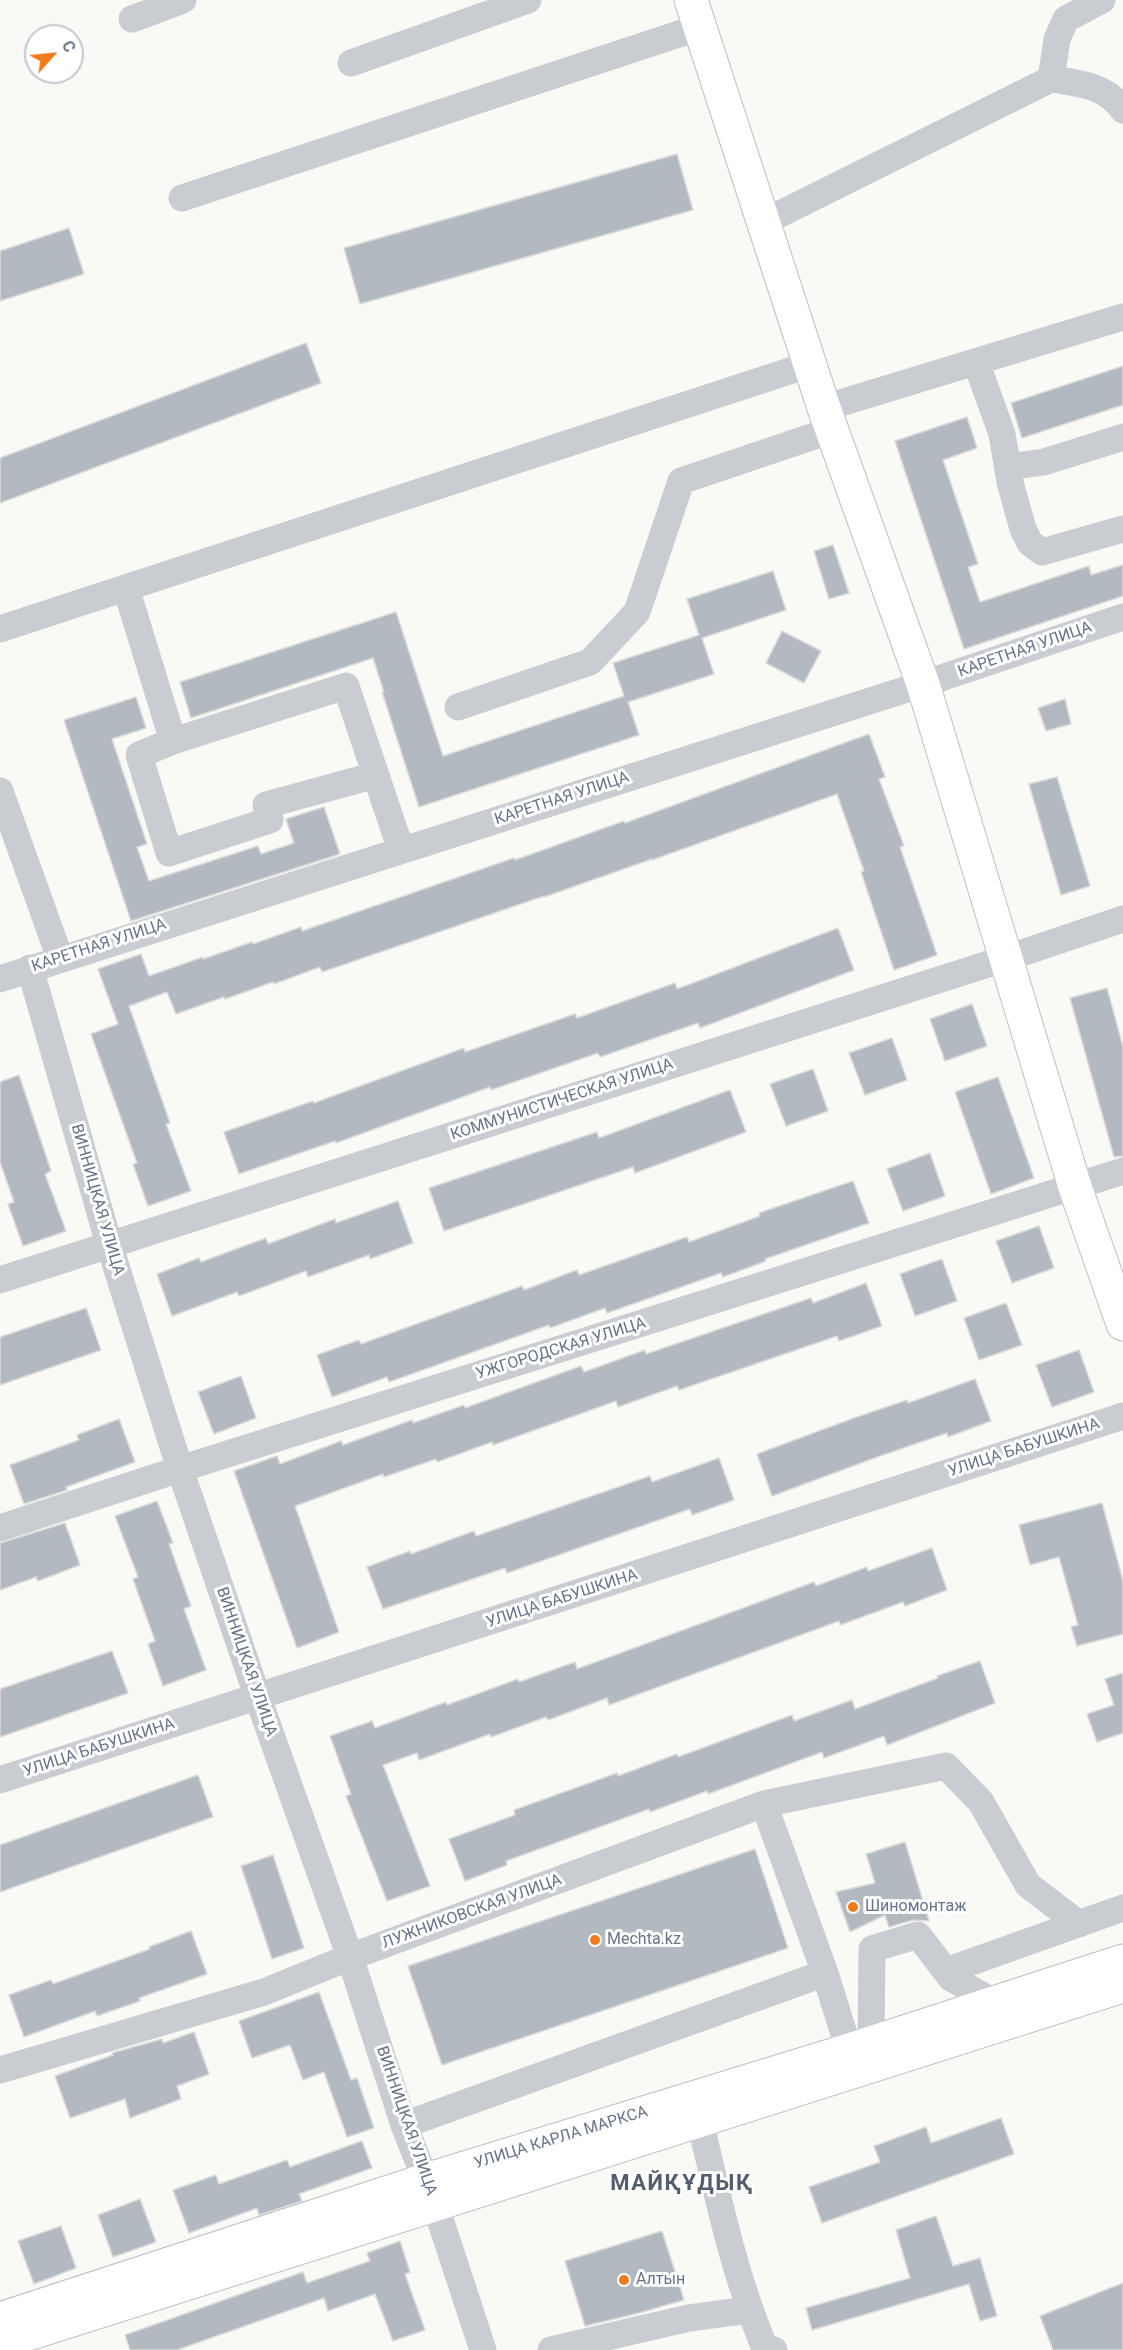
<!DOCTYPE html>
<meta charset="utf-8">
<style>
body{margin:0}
#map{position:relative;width:1123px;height:2350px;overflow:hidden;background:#f9f9f6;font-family:Roboto,sans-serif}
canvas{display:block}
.north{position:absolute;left:24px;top:24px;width:60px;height:60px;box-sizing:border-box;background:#fff;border:2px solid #c2c7d0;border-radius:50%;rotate:63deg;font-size:16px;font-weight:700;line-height:24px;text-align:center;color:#66738a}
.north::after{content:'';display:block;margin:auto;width:21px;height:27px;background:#f1791e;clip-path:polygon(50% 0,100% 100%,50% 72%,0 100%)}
</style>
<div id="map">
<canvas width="1123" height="2350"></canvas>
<div class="north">С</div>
</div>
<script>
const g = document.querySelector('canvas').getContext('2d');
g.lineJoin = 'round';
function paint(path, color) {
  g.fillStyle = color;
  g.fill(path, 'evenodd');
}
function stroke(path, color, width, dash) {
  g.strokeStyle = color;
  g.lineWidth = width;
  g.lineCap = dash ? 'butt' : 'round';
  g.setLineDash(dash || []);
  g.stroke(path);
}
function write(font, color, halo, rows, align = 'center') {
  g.font = font + ' Roboto,sans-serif';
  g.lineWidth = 6;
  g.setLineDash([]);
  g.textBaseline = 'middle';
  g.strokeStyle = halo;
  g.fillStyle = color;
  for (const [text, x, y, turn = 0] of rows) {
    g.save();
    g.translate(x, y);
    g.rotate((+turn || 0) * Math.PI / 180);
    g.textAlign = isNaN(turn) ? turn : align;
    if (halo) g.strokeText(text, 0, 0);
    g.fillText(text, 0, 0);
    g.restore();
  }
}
const building = new Path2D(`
 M677,154L693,210L360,304L344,248Z
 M69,228L84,274L0,301V251Z
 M306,343L321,383L0,503V458Z
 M1123,366V405L1022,438L1011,403Z
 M967,417L977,448L943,460L978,564L968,567L980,602L1089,566L1091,575L1123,565V596L964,649L895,441Z
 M833,545L849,593L829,599L814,551Z
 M773,571L786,610L702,638L714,674L628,702L639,735L419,807L382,692H384L373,658L191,718L180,682L396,612L443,756L624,696L613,663L699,635L687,599Z
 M782,631L821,651L804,683L766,663Z
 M136,697L146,728L112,739L147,844L137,847L149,881L258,846L261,854L294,843L286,819L324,807L340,854L131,921L64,720Z
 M1065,699L1071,724L1046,731L1038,708Z
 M869,734L885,777L879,779L904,846L900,847L937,955L894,970L861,872L864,871L837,794L652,860V859L544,897V896L322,972L320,967L274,984L273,982L225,999L224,997L176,1014L167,992L129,1006L170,1123L166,1124L191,1191L148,1206L133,1164L137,1163L91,1034L118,1024L98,969L141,954L149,976L203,957V959L252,942L253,944L301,927L302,931L514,858L515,860L624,821L625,823Z
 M1057,777L1090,886L1061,895L1029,784Z
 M838,928L854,970L700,1028L698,1023L600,1057L598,1053L491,1090L490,1087L336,1143L335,1141L239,1174L224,1132L313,1101L314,1103L464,1048L465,1052L575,1014L577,1018L675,983L677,989Z
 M1107,988L1123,1047V1156L1114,1157L1070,998Z
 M972,1004L987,1046L945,1061L930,1019Z
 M892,1038L907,1080L865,1095L849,1053Z
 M813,1069L828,1111L786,1126L770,1084Z
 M19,1075L51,1171L45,1174L66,1231L23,1246L8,1204L14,1202L0,1162V1082Z
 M998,1077L1034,1178L991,1194L955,1092Z
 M730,1090L746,1132L635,1173L633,1167L444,1231L429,1188L597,1132L599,1138Z
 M930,1153L945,1196L903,1211L887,1169Z
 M853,1181L869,1223L765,1259L766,1261L723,1277L721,1273L607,1313L605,1308L550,1328L549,1325L389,1382L387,1377L332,1397L317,1355L359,1340L361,1344L522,1286L524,1290L577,1270L579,1275L687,1237L689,1242L760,1216L759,1213Z
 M398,1201L413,1243L370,1259L369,1255L308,1277L306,1271L239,1296L237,1292L172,1316L157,1274L199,1258L201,1262L266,1238L268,1244L335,1219L336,1223Z
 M1039,1226L1054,1268L1012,1283L996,1241Z
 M942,1259L957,1301L915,1316L900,1274Z
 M866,1283L882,1326L839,1341L837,1336L679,1390L677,1386L618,1407L616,1401L493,1445L492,1442L437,1462L436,1459L384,1477L383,1474L295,1506L339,1632L297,1648L234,1471L277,1456L280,1464L341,1441L343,1445L412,1420L413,1423L464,1405L465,1408L581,1366L584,1372L645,1350L646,1354L811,1298L813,1303Z
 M1006,1303L1022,1345L979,1360L964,1318Z
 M86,1308L101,1350L0,1385V1337Z
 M1079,1350L1094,1392L1052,1407L1036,1365Z
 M241,1376L256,1418L214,1434L198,1392Z
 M975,1379L991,1421L948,1437L947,1433L880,1456L772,1496L757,1454L854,1418L907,1400L908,1403Z
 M119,1419L135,1462L66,1487L67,1490L24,1504L10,1465L79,1440L77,1435Z
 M719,1458L734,1500L692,1515L690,1509L507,1573L505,1568L383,1609L367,1567L410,1551L411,1554L474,1531L476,1536L650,1476L652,1482Z
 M157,1501L173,1543L169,1544L191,1606L184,1609L206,1670L163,1686L148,1644L155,1641L133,1579L138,1577L115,1516Z
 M1102,1503L1123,1581V1634L1077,1646L1071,1627L1078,1625L1059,1557L1030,1565L1019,1525Z
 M65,1523L80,1565L38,1581L36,1577L0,1590V1543Z
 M932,1548L947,1590L905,1606L903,1602L840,1625L839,1621L609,1705L607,1698L548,1720L546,1717L491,1737L490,1734L419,1760L417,1753L383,1765L430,1886L387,1901L346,1796L351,1794L330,1736L372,1721L375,1728L446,1702L447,1705L518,1679L519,1682L575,1662L577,1669L814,1582L816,1586L867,1567L868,1571Z
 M112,1651L128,1693L0,1737V1689Z
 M980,1661L995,1703L887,1745L884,1736L824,1758L822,1752L708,1794L707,1791L650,1812L649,1809L506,1861L507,1865L465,1881L449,1839L515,1815L514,1810L617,1773L618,1776L677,1754L678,1757L792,1715L794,1721L852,1700L855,1709L938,1678L937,1676Z
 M1123,1673V1733L1097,1742L1087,1714L1114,1705L1105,1679Z
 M198,1775L213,1817L0,1892V1845Z
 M905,1842L929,1921L913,1920L889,1927L885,1915L850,1932L836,1892L875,1883L866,1854Z
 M755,1849L788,1948L442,2065L408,1966Z
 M273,1855L304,1948L272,1959L241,1866Z
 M191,1931L207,1974L139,1998L140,2001L97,2016L95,2011L24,2037L9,1995L51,1980L53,1984L150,1949L149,1947Z
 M319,1992L351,2080L357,2078L374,2128L347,2137L324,2072L303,2080L290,2045L252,2058L239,2021Z
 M194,2032L209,2074L177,2086L181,2099L130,2118L125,2099L70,2118L55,2076L113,2055L112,2053L162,2039L163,2043Z
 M1001,2118L1014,2154L822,2223L809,2187L880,2162L874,2146L926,2127L931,2143Z
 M362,2141L372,2168L299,2194L302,2201L259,2215L257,2208L189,2233L173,2190L216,2175L219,2184L287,2160L290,2167Z
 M140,2199L156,2242L113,2257L98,2215Z
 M936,2216L953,2266L980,2258L997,2316L980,2321L969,2284L812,2330L806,2308L910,2278L896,2230Z
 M61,2226L76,2268L34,2284L18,2241Z
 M662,2231L684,2300L639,2313L585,2326L565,2261Z
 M400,2241L410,2272L405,2274L425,2330L393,2341L375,2294L328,2311L324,2298L177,2350H130L125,2335L303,2272L307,2283L370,2261L367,2253Z
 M1123,2283V2350H1053L1040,2316Z`);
const minor = new Path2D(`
 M132,19L183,0
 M351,63L528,0
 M1051,79L1057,39L1066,19L1102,0
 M182,198L700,27
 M764,222L1051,79C1078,83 1106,85 1123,110
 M976,362L1002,434L1010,482L1023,529L1030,543L1042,552L1123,529
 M824,408L1123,317
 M1008,467L1044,462L1123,437
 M126,588L173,741L346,686L401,850
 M0,629L811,364
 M458,707L590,662L637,612L681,481L832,430
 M173,741L139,755L169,853L270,820L266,805L376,775
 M0,791L60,958
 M30,968L109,1244L180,1469L258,1698L350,1957L404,2125L435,2204L483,2350
 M0,979L923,684L1123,617
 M0,1280L1007,958L1123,919
 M0,1528L180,1469L1123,1171
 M0,1780L1123,1416
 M764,1804L825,1973L849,2050
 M946,1971L1123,1908
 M871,2043L872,1949L918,1935L951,1978L994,2002
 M0,2070L264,1992L350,1957L764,1804L946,1766L981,1802L1028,1885L1079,1924
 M700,2121C718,2197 734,2274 764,2346L774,2350
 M404,2125L825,1973
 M551,2350L689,2318L749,2310`);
const major = new Path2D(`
 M691,0L824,408L923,684L1075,1187L1123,1324
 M0,2319L426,2180L849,2050L1123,1961
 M0,2343L1123,1986`);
const markers = [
 [853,1907,6,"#f1791e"],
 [595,1940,6,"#f1791e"],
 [624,2280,6,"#f1791e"]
];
const streetNames = [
 ["КАРЕТНАЯ УЛИЦА",1025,650,-19],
 ["КАРЕТНАЯ УЛИЦА",562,799,-18],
 ["КАРЕТНАЯ УЛИЦА",99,946,-18],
 ["КОММУНИСТИЧЕСКАЯ УЛИЦА",562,1100,-18],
 ["ВИННИЦКАЯ УЛИЦА",97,1200,74],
 ["УЖГОРОДСКАЯ УЛИЦА",561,1349,-17],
 ["УЛИЦА БАБУШКИНА",1024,1448,-18],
 ["УЛИЦА БАБУШКИНА",562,1599,-18],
 ["ВИННИЦКАЯ УЛИЦА",246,1662,71],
 ["УЛИЦА БАБУШКИНА",99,1748,-18],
 ["ЛУЖНИКОВСКАЯ УЛИЦА",472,1912,-20],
 ["ВИННИЦКАЯ УЛИЦА",406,2121,71],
 ["УЛИЦА КАРЛА МАРКСА",561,2138,-17]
];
const poiNames = [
 ["Шиномонтаж",865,1907],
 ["Mechta.kz",607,1940],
 ["Алтын",636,2280]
];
const districtNames = [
 ["МАЙҚҰДЫҚ",682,2184]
];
paint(building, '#b3b9c1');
stroke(building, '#dadbd9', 1.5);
stroke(major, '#bcbfc4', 35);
stroke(minor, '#c9ccd0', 27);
stroke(major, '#fff', 33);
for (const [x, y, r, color] of markers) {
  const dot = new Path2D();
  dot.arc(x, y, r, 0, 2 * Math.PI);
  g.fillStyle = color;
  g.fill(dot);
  stroke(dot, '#fff', 2);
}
write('16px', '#66738a', '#fff', streetNames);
write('16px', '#66738a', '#fff', poiNames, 'left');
g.letterSpacing = '1.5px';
write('bold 22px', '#545e6e', '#fff', districtNames);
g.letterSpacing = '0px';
</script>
